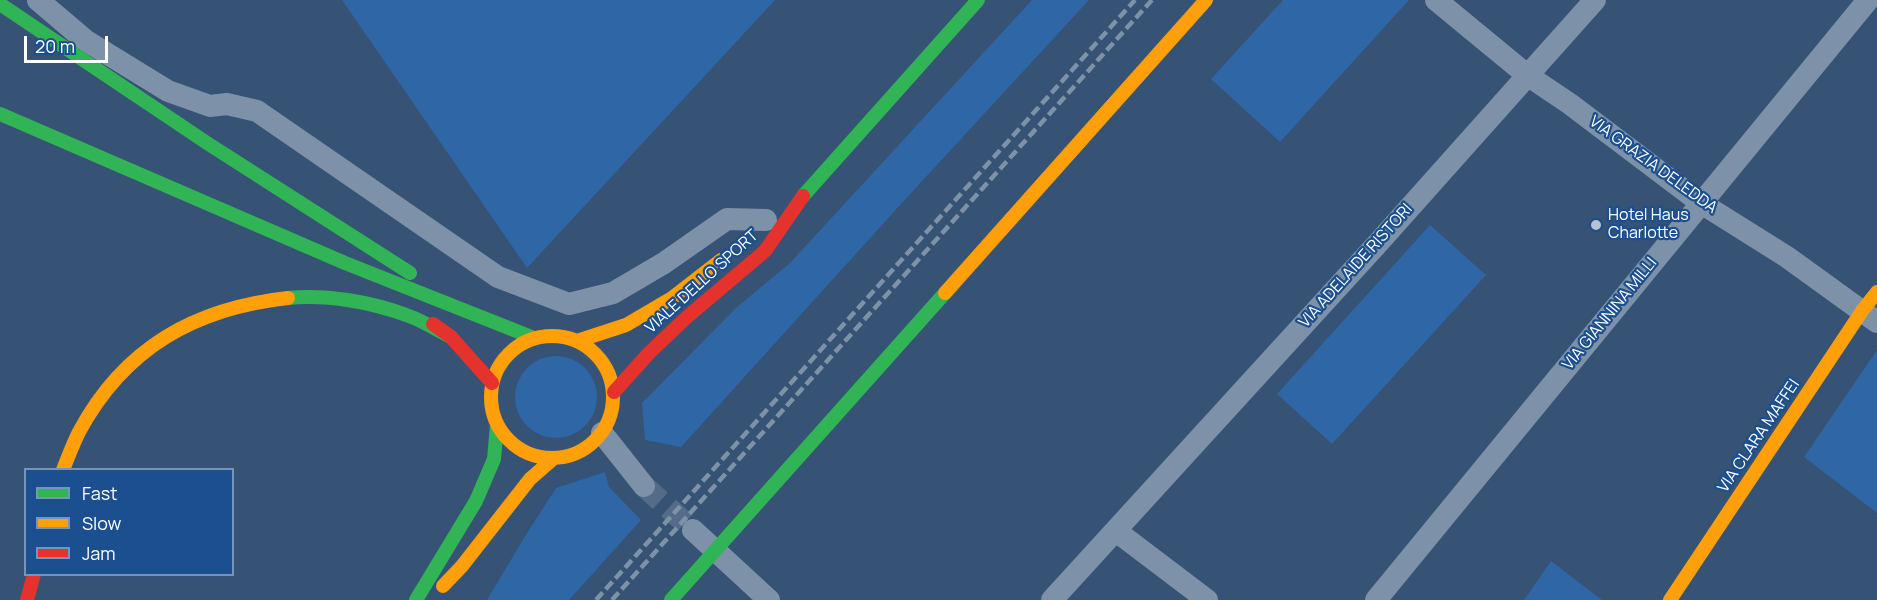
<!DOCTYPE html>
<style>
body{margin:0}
#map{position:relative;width:1877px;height:600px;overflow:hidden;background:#365274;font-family:Manrope,sans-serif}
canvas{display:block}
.legend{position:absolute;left:24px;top:468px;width:210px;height:108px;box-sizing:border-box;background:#1b4f8f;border:2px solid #7695bc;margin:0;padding:8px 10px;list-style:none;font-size:18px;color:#fff}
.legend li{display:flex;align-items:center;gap:12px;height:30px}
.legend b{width:30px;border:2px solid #7695bc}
.scale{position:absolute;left:24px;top:36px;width:84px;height:27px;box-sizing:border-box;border:3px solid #fff;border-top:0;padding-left:8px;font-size:18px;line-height:21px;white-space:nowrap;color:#fff;-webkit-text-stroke:4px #1b4f8f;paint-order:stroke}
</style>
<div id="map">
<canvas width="1877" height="600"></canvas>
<ul class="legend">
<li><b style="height:8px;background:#30b455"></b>Fast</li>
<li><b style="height:8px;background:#ff9f0a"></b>Slow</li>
<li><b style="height:8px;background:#e5322d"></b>Jam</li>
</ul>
<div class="scale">20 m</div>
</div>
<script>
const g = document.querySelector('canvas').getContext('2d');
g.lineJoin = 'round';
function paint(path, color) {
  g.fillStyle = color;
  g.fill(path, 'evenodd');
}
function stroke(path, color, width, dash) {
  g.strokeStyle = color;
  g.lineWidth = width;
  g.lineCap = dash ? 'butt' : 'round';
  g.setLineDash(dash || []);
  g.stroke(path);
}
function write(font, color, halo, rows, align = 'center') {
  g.font = font + ' Manrope,sans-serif';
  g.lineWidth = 4.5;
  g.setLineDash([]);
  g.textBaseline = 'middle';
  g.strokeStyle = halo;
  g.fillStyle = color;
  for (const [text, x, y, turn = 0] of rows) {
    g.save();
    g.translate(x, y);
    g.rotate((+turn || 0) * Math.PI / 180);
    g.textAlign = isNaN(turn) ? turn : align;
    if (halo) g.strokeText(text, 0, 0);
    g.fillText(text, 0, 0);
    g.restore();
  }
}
const green = new Path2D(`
 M342,0H775L527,268Z
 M1032,0H1089L901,204L681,447L645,440L642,403L737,307L790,263Z
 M1283,0H1409L1280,142L1211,79Z
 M1430,225L1486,275L1332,444L1277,394Z
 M1877,350V513L1804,457Z
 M515 397a41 41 0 1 1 82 0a41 41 0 1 1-82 0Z
 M605,472L609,487L641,520L569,600H487L527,533L556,488Z
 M1551,561L1602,600H1524Z`);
const streetTunnel = new Path2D(`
 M644,486L693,530`);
const street = new Path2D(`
 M38,0L85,40L168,91L210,106L227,104L257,111L498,277L569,304L613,293L664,263L727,219L766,220
 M1436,0L1527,75L1570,104L1701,203L1787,257L1877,322
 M602,433L644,486
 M693,530L769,600
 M1116,531L1207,600
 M1052,600L1379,242L1595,0
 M1376,600L1868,0`);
const fast = new Path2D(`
 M0,4L207,143L410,273
 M0,114L345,263L534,338
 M803,196L978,0
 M288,298C327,294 372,302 409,316C423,321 437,330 451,337
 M416,600L476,501L494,459L497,425
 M671,600L945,293`);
const slow = new Path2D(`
 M945,293L1206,0
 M491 397a61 61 0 1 1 122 0a61 61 0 1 1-122 0Z
 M577,341L626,325L672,298L721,260
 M63,470C68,457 73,444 79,432C124,348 195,308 288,298
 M443,586L462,566L530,479L553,459
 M1670,600L1862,311L1877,292`);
const jam = new Path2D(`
 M433,324L451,337L492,383
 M614,392L649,353L687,317L765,251L803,196
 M27,600L34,574`);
const rail = new Path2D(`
 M596,600L1135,0
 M612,600L1152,0`);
const markers = [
 [1596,225,6,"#b9c2ce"]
];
const streetNames = [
 ["VIA GRAZIA DELEDDA",1653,165,36],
 ["VIA ADELAIDE RISTORI",1356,266,-48],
 ["VIALE DELLO SPORT",702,282,-42],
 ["VIA GIANNINA MILLI",1610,314,-51],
 ["VIA CLARA MAFFEI",1759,436,-56]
];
const poiNames = [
 ["Hotel Haus",1608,216],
 ["Charlotte",1608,234]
];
paint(green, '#2f66a5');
stroke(streetTunnel, '#546c89', 22, [22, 11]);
stroke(street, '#7d92a8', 22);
stroke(fast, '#30b455', 14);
stroke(slow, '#ff9f0a', 14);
stroke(jam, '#e5322d', 14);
stroke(rail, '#7e92a7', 4.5, [10, 4.5]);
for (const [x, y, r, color] of markers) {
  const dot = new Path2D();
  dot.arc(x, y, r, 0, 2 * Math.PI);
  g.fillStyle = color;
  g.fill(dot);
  stroke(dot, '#1b4f8f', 2);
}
write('16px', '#fff', '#1b4f8f', streetNames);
write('16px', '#fff', '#1b4f8f', poiNames, 'left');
</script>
